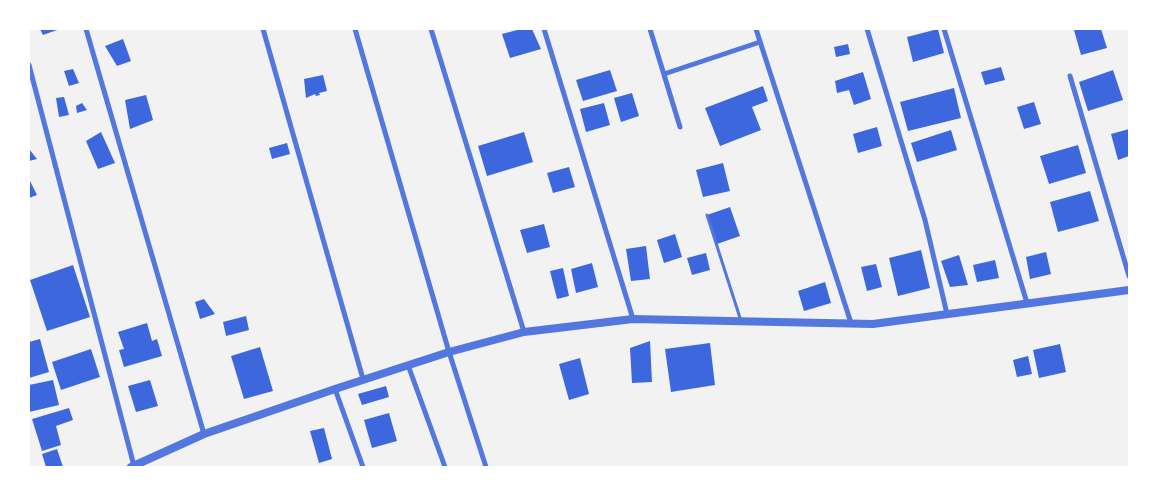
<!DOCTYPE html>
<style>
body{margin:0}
#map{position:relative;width:1158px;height:496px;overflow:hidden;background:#f2f2f2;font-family:Raleway,sans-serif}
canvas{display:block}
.frame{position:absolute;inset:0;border:30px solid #fff;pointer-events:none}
</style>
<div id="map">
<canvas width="1158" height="496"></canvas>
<div class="frame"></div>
</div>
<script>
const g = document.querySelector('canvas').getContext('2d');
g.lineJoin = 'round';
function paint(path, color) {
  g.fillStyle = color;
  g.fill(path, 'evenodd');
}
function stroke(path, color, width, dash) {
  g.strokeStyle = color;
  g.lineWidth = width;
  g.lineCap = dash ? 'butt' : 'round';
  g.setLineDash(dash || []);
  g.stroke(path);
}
const building = new Path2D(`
 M40,29H60L43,35Z
 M521,29H532L541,49L510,58L502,34Z
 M938,29L944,53L913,62L907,37Z
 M1079,29H1101L1107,48L1081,55L1074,30Z
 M123,39L131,61L117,66L105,46Z
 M848,44L850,54L836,57L834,47Z
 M1001,67L1005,80L985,85L981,72Z
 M73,69L79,83L69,86L64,71Z
 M610,70L617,91L583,101L576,80Z
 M1113,70L1123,100L1088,111L1079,82Z
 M863,72L871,99L854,105L849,90L837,93L835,81Z
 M323,75L327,91L319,93L320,95L316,96L315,94L306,98L304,79Z
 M763,86L768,101L752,107L761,130L720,146L705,108Z
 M954,88L961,118L908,131L900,102Z
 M632,93L639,116L621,122L614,98Z
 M146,95L153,120L130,129L125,100Z
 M64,97L69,115L59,117L56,98Z
 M1034,102L1041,124L1024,129L1017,107Z
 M82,103L87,110L77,113L76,106Z
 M604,103L610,125L586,132L580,109Z
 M877,127L882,146L858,153L853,134Z
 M1129,129V156L1118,160L1111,134Z
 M951,130L957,150L917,162L911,143Z
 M101,132L115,163L98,169L86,141Z
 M524,132L533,162L487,176L478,146Z
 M287,143L290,154L272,159L269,148Z
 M1078,145L1086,173L1049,184L1040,156Z
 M29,149L37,159L29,161Z
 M723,163L730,191L703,197L696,170Z
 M569,167L575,187L553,193L547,173Z
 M29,179L37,195L29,198Z
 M1090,191L1099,221L1058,232L1050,202Z
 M730,207L740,236L717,244L707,215Z
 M544,224L550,247L527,253L520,230Z
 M675,234L682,257L664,263L657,240Z
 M646,246L650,279L631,281L626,249Z
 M921,250L930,288L898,296L889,258Z
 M1046,252L1051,274L1030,279L1026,257Z
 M706,253L710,270L692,275L687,258Z
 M959,255L968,285L950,287L941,261Z
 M995,260L999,278L977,282L973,265Z
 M592,263L598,287L576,293L571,269Z
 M876,264L882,287L867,291L861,267Z
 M73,265L90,317L47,331L30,280Z
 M563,268L569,296L557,299L550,271Z
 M825,282L831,303L804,311L798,291Z
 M204,299L215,314L200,319L195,302Z
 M246,316L249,330L226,336L223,322Z
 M147,323L152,341L157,339L162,356L124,367L119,350L124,349L118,332Z
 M40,339L49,372L29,378V342Z
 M650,341L652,382L632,383L630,348Z
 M710,343L715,385L671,392L665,349Z
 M1060,344L1066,372L1039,378L1033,350Z
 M260,347L273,391L244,399L231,356Z
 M91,349L100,377L61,390L52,362Z
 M1028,356L1032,374L1017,377L1013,360Z
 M580,358L589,394L569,400L559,364Z
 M53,380L59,405L29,412V385Z
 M150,380L158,406L136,412L128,386Z
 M386,386L389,397L362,405L358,394Z
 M69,408L73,420L56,426L61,445L42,451L32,419Z
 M389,413L397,441L372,448L364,420Z
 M324,428L332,459L319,463L310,431Z
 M57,449L63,467H46L42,454Z`);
const service = new Path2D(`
 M707,215L741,321`);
const minor = new Path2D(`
 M86,29L204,434
 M263,29L363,379
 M355,29L449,352L486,467
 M431,29L524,332
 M544,29L633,319
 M650,29L680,127
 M756,29L851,323
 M867,29L925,220L947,314
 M944,29L1027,303
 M29,65L134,466
 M664,74L760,42
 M1070,76L1129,276
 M408,365L445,467
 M335,389L363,467`);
const tertiary = new Path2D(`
 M131,467L204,434L335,389L449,352L524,332L633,319L873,324L1129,290`);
paint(building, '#3d67dc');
stroke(service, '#5277de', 3);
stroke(minor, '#5277de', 5);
stroke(tertiary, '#5277de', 8);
</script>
